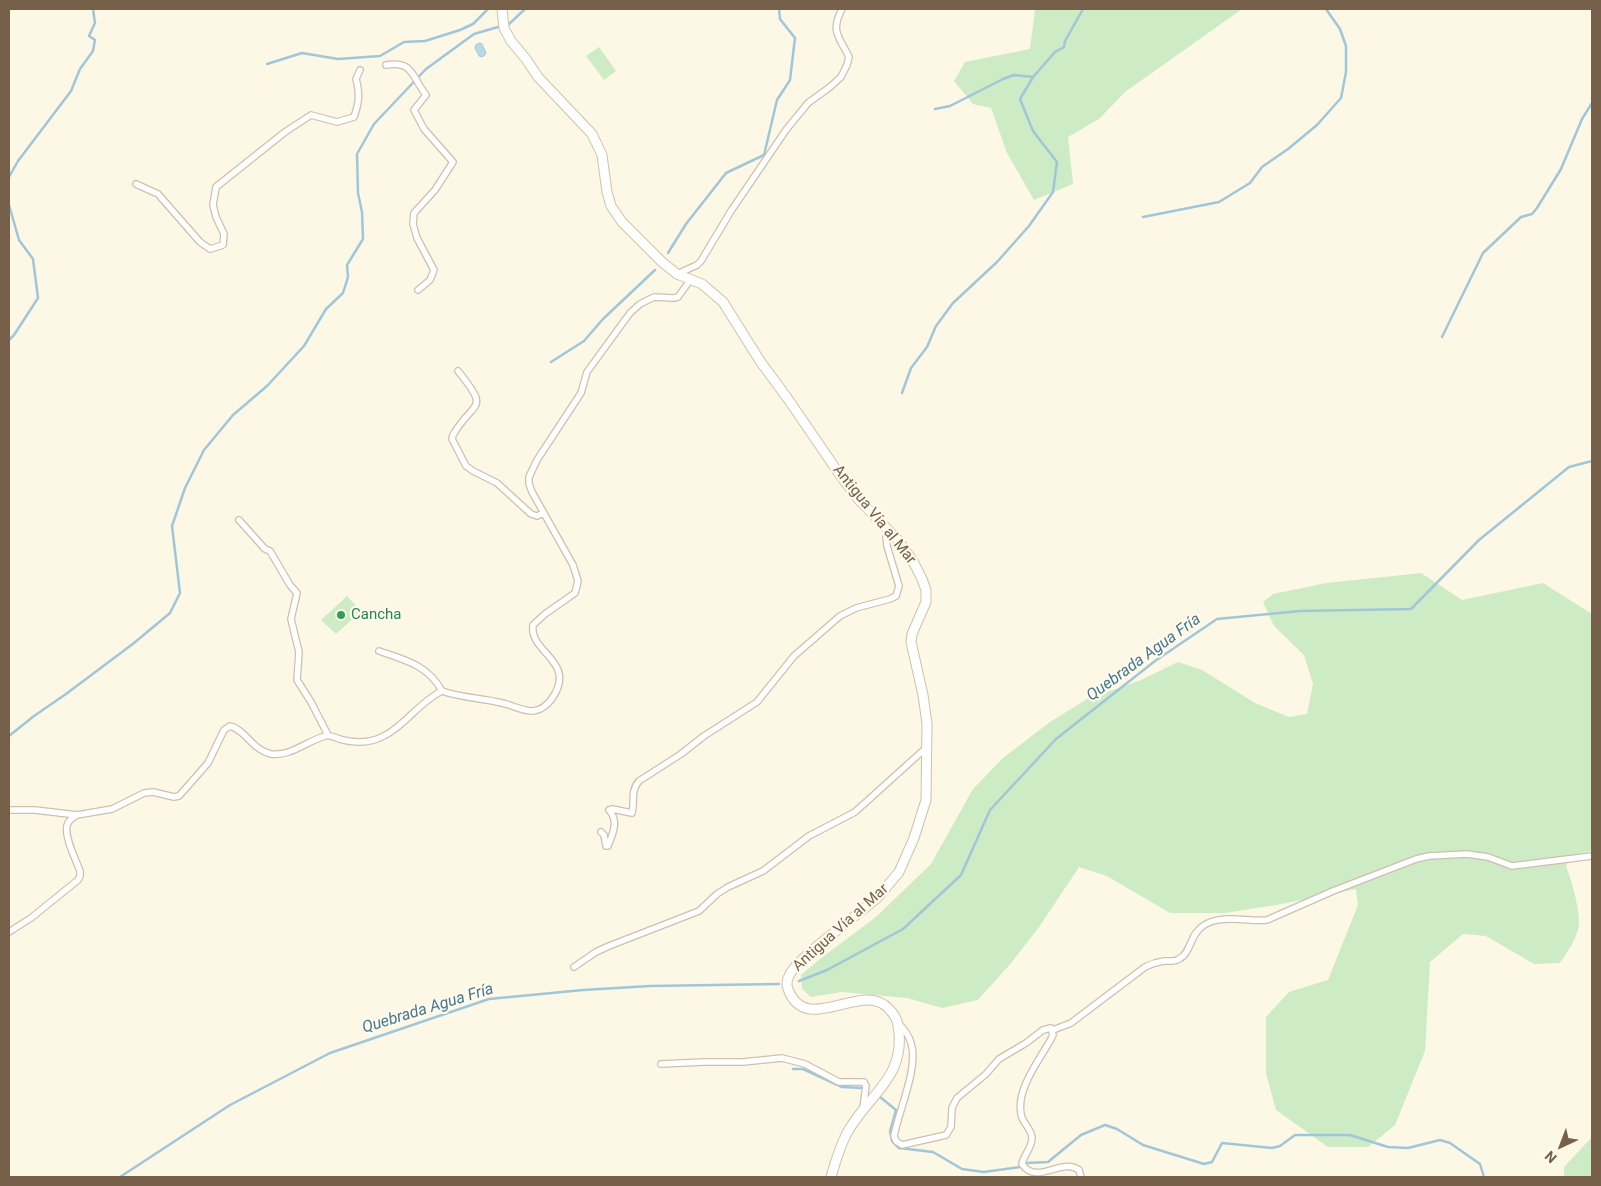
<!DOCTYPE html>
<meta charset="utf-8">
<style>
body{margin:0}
#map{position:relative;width:1601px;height:1186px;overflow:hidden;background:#fdf7e6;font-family:Roboto,sans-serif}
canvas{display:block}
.frame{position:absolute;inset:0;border:10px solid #76604a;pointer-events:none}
.north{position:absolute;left:1536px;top:1121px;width:50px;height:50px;-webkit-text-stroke:4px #fffaec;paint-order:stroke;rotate:223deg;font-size:14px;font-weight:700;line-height:20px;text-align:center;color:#76604a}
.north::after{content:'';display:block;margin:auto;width:18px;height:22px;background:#76604a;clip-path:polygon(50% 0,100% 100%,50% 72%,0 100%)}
</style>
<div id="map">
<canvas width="1601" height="1186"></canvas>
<div class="frame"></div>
<div class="north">N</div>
</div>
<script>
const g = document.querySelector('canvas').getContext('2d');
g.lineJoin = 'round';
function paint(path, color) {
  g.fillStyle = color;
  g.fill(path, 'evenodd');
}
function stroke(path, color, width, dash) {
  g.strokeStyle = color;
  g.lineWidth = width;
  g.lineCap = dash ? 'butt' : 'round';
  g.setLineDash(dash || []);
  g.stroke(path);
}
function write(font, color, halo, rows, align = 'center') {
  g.font = font + ' Roboto,sans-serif';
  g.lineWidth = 4.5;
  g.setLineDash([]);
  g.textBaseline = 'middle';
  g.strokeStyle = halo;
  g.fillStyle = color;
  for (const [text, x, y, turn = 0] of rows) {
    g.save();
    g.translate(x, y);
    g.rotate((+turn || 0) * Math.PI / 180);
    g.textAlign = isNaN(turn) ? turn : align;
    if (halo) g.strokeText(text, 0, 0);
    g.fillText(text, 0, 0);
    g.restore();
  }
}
const green = new Path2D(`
 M1035,9H1242L1125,92L1099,119L1068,137L1073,184L1034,200L1007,153L991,108L973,104L954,81L965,62L1030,49Z
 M599,47L616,71L604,80L586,56Z
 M1421,573L1462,600L1543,583L1592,614V851L1572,855L1566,866C1572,883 1578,902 1579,920C1580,933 1568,952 1560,963L1534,964L1486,936L1463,934L1430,962L1425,1051L1395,1125L1368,1147H1328L1276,1110L1266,1073V1017L1289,992L1328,980L1358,905L1356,889L1282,904L1225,913H1170L1107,876L1079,867L1039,927L1012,962L978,1000L942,1008L907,998L842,992L811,997L802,989L801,975L820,959L876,917L931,864L973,789L1003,758L1050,722L1087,699L1141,680L1178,662L1202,670L1255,703L1289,717L1307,714L1313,684L1304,655L1274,626L1263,602L1273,594L1327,583Z
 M347,596L361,611L336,634L321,620Z
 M1592,1137V1177H1564V1167Z`);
const water = new Path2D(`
 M480,43L482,44L486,53L485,55L482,57L479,56L475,48L476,45Z`);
const stream = new Path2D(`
 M509,24L525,9
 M267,64L302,53L338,59L380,56L404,42L425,41L460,30L473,24L488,9
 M935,109L950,106L1003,79L1014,75L1033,77L1055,52L1064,47L1065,41L1083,9
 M9,177L18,161L71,91L80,69L93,51L95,40L89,36L95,23L93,9
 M9,205L19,240L33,259L38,298L14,335L9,340
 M1143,217L1219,202L1250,183L1262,167L1288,149L1317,125L1341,98L1346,72V46L1340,29L1326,9
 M668,253L686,224L726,173L764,155L777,100L790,80L795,38L780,19L779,9
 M1442,337L1483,253L1521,217L1532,214L1537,208L1561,169L1582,119L1592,103
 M551,362L584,341L603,319L655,270
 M902,393L911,368L927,347L936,326L953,303L997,262L1029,226L1053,192L1057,162L1033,131L1020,99L1033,77
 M9,736L34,716L66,694L134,643L170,613L180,593L172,526L185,488L204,450L233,415L267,386L304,346L326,309L343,293L348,277L347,265L363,239L362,212L358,193L357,154L374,124L426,69L474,34L498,27
 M799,981L827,970L903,929L961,875L990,810L1056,739L1155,661L1217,619L1300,611L1411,609L1479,540L1569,467L1592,461
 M793,1069H803L842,1087L863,1088
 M880,1097L896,1110L890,1131L892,1141L899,1148L933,1152L962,1169L984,1172L1020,1167
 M1024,1165L1027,1163L1048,1162L1081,1135L1105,1125L1117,1129L1143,1145L1204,1164L1212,1162L1222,1143L1272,1148L1280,1146L1295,1135H1350L1388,1147L1408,1148L1440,1140L1450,1143L1480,1164L1484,1177
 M120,1177L230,1105L330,1053L489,999L583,990L650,986L779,984`);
const street = new Path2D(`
 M386,65C413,60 412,77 426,95L414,110L424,129L453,162L435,190L414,213L413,224L417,238L434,270L430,280L418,290
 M136,184L158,194L200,242L210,249L223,245L224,234L216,217L213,205L216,187L285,132L311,115L337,122L354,117C359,103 360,94 356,79L360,70
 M677,274L697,265L701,261L731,211L786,130L808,103L830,87L841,77L847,65L849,57C839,36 830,32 842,9
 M458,371C491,412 474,399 453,435L452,439L466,466L473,471L497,483L531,514L537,516L544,513
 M239,520L265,549L270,551L290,585L297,593L291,619L299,652L297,680L311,702L328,735
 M379,651C405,660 428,665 442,691
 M9,810H35L77,815L112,809L144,793L153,792L174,797L179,796L208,763L224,730L230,726C245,729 252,750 271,754C290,757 307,741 325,736C331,734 337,739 343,740C352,742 364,743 374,740C401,732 417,703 442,691C462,698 482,698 502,703C512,705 522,711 532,711C549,710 564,686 558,670C552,654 530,644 533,625L545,614L575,593L578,581L573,565L532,492L529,484V477L537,460L581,393L587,372L630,313L640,304L654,297L674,298L678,297L691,279
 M601,832L604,835L606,846H608C613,833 619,821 609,810L612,809L632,813C635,802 630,791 639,781L681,754L704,736L757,702L794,656L840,616L856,608L890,599L896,596L899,586L887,546L886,537L889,532
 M9,932L31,918L78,880L80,876V871C76,860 62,833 68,823C70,819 74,817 77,815
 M574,967L596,952L609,946L699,911L717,894L728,887L763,871L809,836L855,812L927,747
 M898,1023C904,1029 909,1035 911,1043C919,1067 899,1110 894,1136L896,1141L902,1145L946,1135L951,1127L952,1108L957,1098L986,1074L999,1059L1026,1043L1043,1030L1051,1028L1053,1035L1051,1039C1039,1061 1016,1089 1021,1114C1022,1123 1032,1129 1032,1138C1032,1148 1024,1154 1022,1164C1037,1186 1062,1157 1079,1170L1081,1177
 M1053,1030L1071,1023L1145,967C1151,964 1157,962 1164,961C1169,961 1175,962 1179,959C1189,954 1190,941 1196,933C1211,911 1245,922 1267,920L1333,891L1416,859L1429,856L1467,854L1488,857L1512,866L1592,856
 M661,1064L704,1062H743L782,1058L805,1064L839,1082H864L866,1086L863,1108`);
const secondary = new Path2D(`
 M502,9L504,28L511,41L526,59L538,77L592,134L602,155L607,192L611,206L622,222L662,262L677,274L702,284L723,302L760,361L788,399L840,475L859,500L898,540L914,563L922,579L926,590V602L912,634L911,642L923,695L927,724L926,800L914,838L899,872L878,897C858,914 837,930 816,947C807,955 796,963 790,974C787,979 786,984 788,989C806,1038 863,979 889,1009C893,1013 897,1019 898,1025C907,1075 872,1092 850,1128C842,1140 835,1163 831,1177`);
const markers = [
 [341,615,5,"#2e9e5b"]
];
const streetNames = [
 ["Antigua Vía al Mar",874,515,51],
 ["Antigua Vía al Mar",841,928,-42]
];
const leisureNames = [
 ["Cancha",351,615]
];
const waterNames = [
 ["Quebrada Agua Fría",1144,658,-36],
 ["Quebrada Agua Fría",428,1009,-17]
];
paint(green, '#cdebc4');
paint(water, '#bad9e7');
stroke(water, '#a0c7d9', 1);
stroke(stream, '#a0c7d9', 2.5);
stroke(street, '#cfc0ac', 8);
stroke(secondary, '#d2c1a9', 11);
stroke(street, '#fff', 5.5);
stroke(secondary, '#fff', 9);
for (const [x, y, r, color] of markers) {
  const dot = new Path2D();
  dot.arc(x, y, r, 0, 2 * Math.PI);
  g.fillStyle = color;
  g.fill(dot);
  stroke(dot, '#fffaec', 2);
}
write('15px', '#76604a', '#fffaec', streetNames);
write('15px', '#27864d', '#fffaec', leisureNames, 'left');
write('italic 16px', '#467991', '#fffaec', waterNames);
</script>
